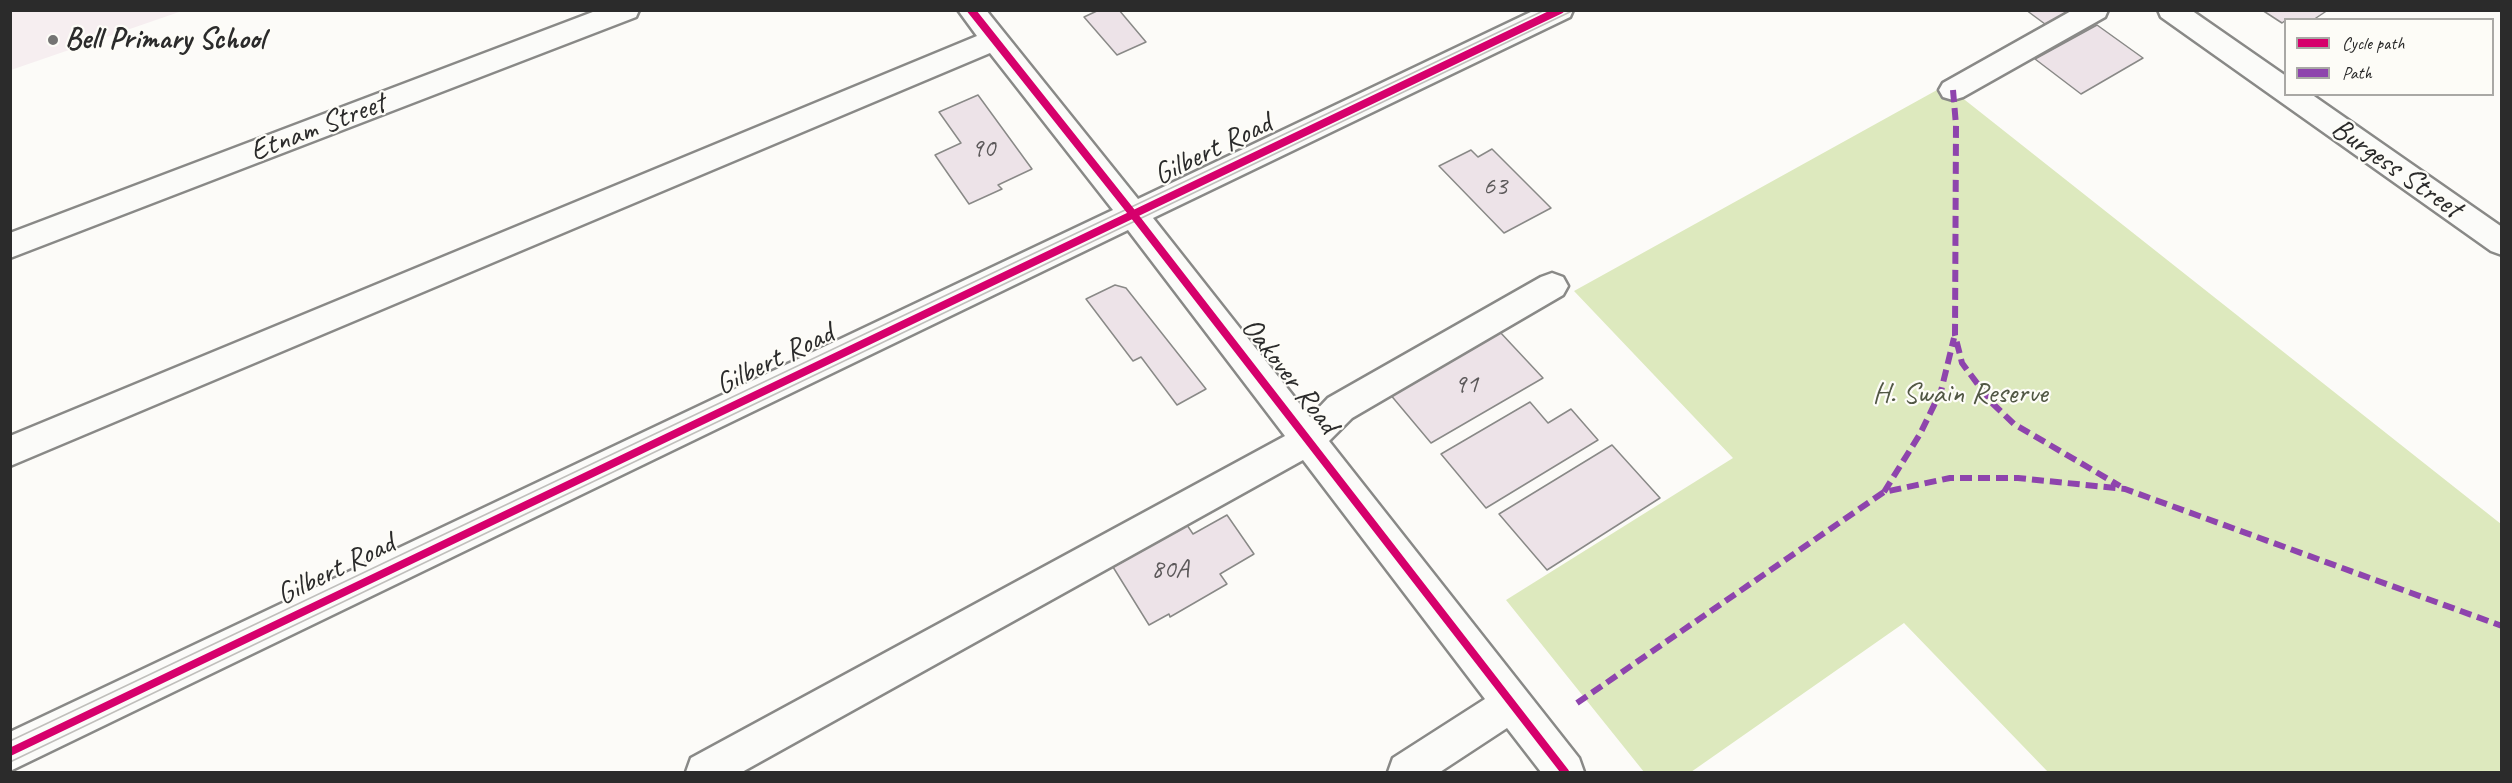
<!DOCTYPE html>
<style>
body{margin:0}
#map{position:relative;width:2512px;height:783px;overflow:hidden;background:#fcfbf8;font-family:Caveat,sans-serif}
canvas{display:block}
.frame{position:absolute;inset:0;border:12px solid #2b2b2b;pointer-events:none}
.legend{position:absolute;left:2284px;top:18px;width:210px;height:78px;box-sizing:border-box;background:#fdfcf7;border:2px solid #a9a8a5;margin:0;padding:8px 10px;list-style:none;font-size:18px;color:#2b2b2b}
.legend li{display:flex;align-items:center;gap:12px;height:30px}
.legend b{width:30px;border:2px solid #a9a8a5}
</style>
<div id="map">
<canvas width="2512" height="783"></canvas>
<div class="frame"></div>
<ul class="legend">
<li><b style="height:8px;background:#d6006c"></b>Cycle path</li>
<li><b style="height:8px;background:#8e44ad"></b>Path</li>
</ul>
</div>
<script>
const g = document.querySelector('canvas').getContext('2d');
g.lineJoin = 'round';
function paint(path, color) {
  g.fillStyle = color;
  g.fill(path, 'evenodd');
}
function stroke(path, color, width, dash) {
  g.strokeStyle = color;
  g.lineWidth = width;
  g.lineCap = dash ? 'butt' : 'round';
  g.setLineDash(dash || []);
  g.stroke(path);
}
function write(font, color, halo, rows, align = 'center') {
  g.font = font + ' Caveat,sans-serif';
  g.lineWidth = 4.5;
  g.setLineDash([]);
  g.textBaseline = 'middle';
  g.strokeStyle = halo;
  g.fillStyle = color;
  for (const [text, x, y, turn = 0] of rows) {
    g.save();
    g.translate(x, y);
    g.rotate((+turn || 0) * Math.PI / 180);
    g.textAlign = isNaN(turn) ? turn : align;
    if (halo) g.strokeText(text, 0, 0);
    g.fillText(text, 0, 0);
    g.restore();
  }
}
const built = new Path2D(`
 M11,10H182V11L11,70Z`);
const green = new Path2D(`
 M1946,85L2501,524V772H2048L1904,623L1691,772H1644L1506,600L1733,458L1574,291Z`);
const building = new Path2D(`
 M1099,10H1119L1146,42L1117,55L1084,17Z
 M2026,10H2080L2049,27Z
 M2262,10H2328L2313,20H2286L2282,23Z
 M2097,25L2143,58L2081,94L2035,59Z
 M978,95L1032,169L998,185L1002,189L969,204L935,155L961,143L939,112Z
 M1492,149L1551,208L1504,233L1439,166L1471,150L1478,157Z
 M1115,285L1126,288L1206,389L1177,405L1141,357L1133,361L1086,299Z
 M1499,331L1543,378L1431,443L1389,393Z
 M1530,402L1548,423L1571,409L1598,440L1486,508L1441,454Z
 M1612,445L1660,498L1547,570L1499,514Z
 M1227,515L1254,554L1220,574L1227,584L1170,617L1169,614L1149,625L1113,567L1187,525L1193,534Z`);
const minor = new Path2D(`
 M598,10H639L636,17L10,258V233Z
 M958,10H986L1138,199L1535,10H1573L1570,17L1153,218L1310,417L1328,398L1541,277L1552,273L1563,277L1568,286L1563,295L1352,418L1329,441L1579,758L1584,772H1541L1507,728L1440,772H1388L1393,758L1485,699L1303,460L742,772H686L691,758L1285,436L1128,230L10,771V732L1113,210L990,53L10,466V436L977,36Z
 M2073,10H2108L2105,17L1963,97L1953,100L1943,97L1939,90L1943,83Z
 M2158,10H2191L2286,76V94H2311L2502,227V255L2491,251L2161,17Z`);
const tram = new Path2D(`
 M10,741L1545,10
 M10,762L1574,10`);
const quiet = new Path2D(`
 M1953,90L1956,125L1955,335L1962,363L1991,402L2014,424L2120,486
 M1884,492L1920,434L1941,391L1954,338
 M1577,703L1884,492L1950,478H2018L2125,489L2502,626`);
const cycleway = new Path2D(`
 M971,10L1129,209L1565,772
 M10,752L1560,10`);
const markers = [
 [53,40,6,"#747473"]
];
const numberNames = [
 ["90",983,149],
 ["63",1495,187],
 ["91",1466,385],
 ["80A",1170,570]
];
const poiNames = [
 ["Bell Primary School",65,40]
];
const streetNames = [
 ["Etnam Street",318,128,-21],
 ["Gilbert Road",1213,150,-26],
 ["Burgess Street",2396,169,35],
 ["Gilbert Road",775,360,-26],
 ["Oakover Road",1289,376,52],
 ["Gilbert Road",336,570,-26]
];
const parkNames = [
 ["H. Swain Reserve",1960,394]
];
paint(built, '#f6eef0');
paint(green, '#dde9be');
paint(building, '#ede3e8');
stroke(building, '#898987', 1.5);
stroke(minor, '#898987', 5);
paint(minor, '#fbfbf9');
stroke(tram, '#c0bfbc', 1.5);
stroke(quiet, '#8e44ad', 6, [12, 6]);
stroke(cycleway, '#d6006c', 8);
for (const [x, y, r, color] of markers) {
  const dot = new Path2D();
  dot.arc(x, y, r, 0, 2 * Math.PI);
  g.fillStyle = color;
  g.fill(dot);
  stroke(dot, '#fdfcf7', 2);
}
write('27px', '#5c595a', null, numberNames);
write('bold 30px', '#2b2b2b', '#fdfcf7', poiNames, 'left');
write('30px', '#2b2b2b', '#fdfcf7', streetNames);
write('30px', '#515744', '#fdfcf7', parkNames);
</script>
